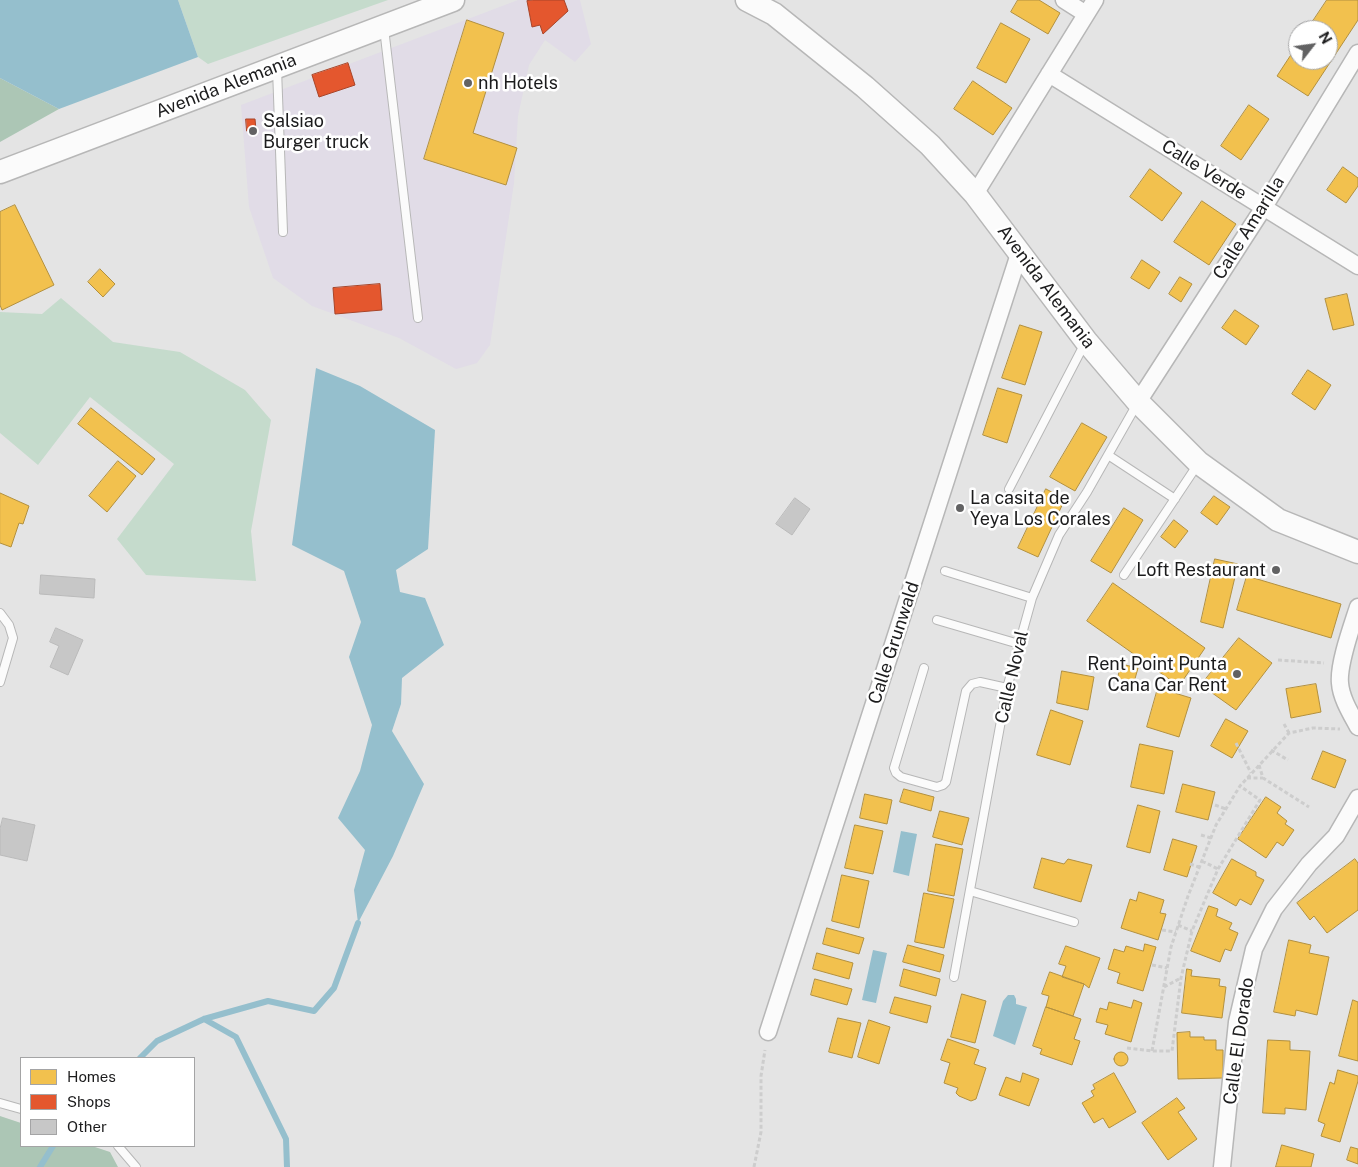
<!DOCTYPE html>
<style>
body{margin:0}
#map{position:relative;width:1358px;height:1167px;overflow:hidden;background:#e4e4e4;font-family:"Public Sans",sans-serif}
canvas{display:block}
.legend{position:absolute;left:20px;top:1057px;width:175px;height:90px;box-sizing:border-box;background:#fff;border:1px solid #a4a4a5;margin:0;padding:6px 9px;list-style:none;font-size:15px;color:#1c1c1d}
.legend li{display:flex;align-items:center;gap:10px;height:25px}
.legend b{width:25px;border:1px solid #a4a4a5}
.north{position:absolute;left:1288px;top:20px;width:50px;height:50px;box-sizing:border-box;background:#fff;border:1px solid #a4a4a5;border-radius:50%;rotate:60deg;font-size:14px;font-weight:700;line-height:20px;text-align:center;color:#1c1c1d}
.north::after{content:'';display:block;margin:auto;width:18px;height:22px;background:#626263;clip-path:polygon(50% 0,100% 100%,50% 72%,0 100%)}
</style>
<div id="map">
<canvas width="1358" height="1167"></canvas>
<ul class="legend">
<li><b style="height:14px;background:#f2c14e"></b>Homes</li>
<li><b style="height:14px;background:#e4572e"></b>Shops</li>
<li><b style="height:14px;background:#c7c7c7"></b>Other</li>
</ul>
<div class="north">N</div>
</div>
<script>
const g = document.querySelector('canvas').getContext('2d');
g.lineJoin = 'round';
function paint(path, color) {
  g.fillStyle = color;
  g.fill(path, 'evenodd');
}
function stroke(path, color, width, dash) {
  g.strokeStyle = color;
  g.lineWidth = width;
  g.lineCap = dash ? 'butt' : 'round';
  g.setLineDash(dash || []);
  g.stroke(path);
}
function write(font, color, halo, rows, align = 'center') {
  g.font = font + ' "Public Sans",sans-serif';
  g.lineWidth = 5;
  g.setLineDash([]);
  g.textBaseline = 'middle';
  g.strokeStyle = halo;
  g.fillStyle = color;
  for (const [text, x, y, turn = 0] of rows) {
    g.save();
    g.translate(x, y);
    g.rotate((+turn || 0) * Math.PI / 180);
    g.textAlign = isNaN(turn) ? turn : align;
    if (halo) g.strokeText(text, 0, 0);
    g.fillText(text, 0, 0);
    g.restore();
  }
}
const commercial = new Path2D(`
 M518,0H580L591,44L575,62L545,40L529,65L518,116L514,183L490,345L477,363L456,369L399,338L312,306L273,278L249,207L241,105Z`);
const green = new Path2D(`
 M178,0H388L208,64L198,57Z
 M61,298L113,342L180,352L245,390L271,420L251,531L256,581L146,575L117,539L174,464L90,397L38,465L0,433V312L42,314Z`);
const forest = new Path2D(`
 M0,78L59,109L0,142Z
 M0,1116L21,1123V1146H92L110,1152L118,1167H0Z`);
const water = new Path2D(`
 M0,0H178L198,57L59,109L0,78Z
 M316,368L360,386L435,430L428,549L396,570L400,592L425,598L444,645L402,678L401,704L392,731L424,784L393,856L358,923L354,890L365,850L338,818L360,771L372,725L349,657L361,622L344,571L292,545Z
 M901,831L917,834L909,876L893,872Z
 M873,950L887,953L876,1003L862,1000Z
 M1008,995H1014L1016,999V1004L1027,1007L1015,1045L993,1036L1003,1001Z`);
const homes = new Path2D(`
 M1018,0H1039L1060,13L1048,34L1011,12Z
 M1327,0H1358V20L1308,96L1277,76L1298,44V60H1328V30H1307Z
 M467,20L504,33L473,133L517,148L506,185L424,159Z
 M1001,23L1030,39L1006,83L977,68Z
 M973,81L1012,108L993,135L954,109Z
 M1249,105L1269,119L1241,160L1221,146Z
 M1343,167L1358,178V186L1346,203L1327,190Z
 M1150,169L1182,193L1162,221L1130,197Z
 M1202,201L1236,224L1209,265L1174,242Z
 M15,205L54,285L2,310L0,305V212Z
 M1142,260L1160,272L1149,289L1131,278Z
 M100,269L115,284L103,297L88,282Z
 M1180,277L1192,284L1181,302L1169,294Z
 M1347,294L1354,325L1333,330L1325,299Z
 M1235,310L1259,326L1246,345L1222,328Z
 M1020,325L1042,332L1025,385L1002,378Z
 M1308,370L1331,385L1315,410L1292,394Z
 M998,388L1022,395L1007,443L983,435Z
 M91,408L155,459L142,475L78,424Z
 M1082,423L1107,437L1075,491L1050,477Z
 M118,461L136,476L107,512L89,496Z
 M1046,489L1065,499L1038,557L1018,548Z
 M0,493L29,506L23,524L19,523L11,547L0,543Z
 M1214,496L1230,507L1217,525L1201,513Z
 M1124,508L1143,520L1111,573L1091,561Z
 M1174,520L1188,531L1175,548L1161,537Z
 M1215,559L1238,564L1223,628L1201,622Z
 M1247,576L1341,604L1331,638L1237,610Z
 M1113,583L1205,648L1179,686L1087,621Z
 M1239,638L1272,663L1236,710L1201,685Z
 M1121,664L1138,668L1133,686L1117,683Z
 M1062,671L1094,677L1088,710L1057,703Z
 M1316,684L1321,712L1291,718L1286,689Z
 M1158,688L1191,698L1179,737L1147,727Z
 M1051,710L1083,721L1070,765L1037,755Z
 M1226,719L1248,731L1232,758L1211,746Z
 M1140,744L1173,751L1164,794L1131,787Z
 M1323,751L1346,760L1335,788L1312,779Z
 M1183,784L1215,792L1208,820L1176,812Z
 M904,789L934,797L931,811L900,802Z
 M865,794L892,800L887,824L860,818Z
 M1266,797L1281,807L1277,813L1287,821L1285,824L1294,830L1283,846L1277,842L1266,858L1238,839Z
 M1138,805L1160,811L1150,853L1127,847Z
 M940,811L969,818L962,845L933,837Z
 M855,825L883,831L873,874L845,868Z
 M1173,839L1197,846L1187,877L1164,870Z
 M936,844L963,849L954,896L928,891Z
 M1042,858L1064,864L1068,859L1092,865L1081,902L1034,888Z
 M1232,859L1256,872V876L1264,880L1251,905L1240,899L1236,906L1213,893Z
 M1355,859L1358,863V910L1327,933L1314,916L1310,920L1297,903Z
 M842,875L869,881L859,928L832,921Z
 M1139,892L1164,900L1160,913L1166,914L1158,940L1121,928L1130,899L1136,901Z
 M924,893L954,899L944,948L915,942Z
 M1209,906L1218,909L1216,916L1232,923L1229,929L1238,933L1231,951L1225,949L1220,962L1191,951Z
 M827,928L864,938L859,954L823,944Z
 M1289,940L1311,945L1309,953L1329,957L1317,1015L1296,1010L1295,1016L1274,1012Z
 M1145,944L1156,947L1143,991L1117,983L1120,973L1108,969L1114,949L1124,952L1126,946L1143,951Z
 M908,945L944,955L940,972L903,962Z
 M1066,946L1100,958L1089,988L1084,984L1062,977L1066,966L1059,964Z
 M817,953L853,963L849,979L813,969Z
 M904,969L940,979L936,996L900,986Z
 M1187,969L1192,970L1191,976L1220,979L1219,986L1226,987L1222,1018L1182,1013Z
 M1050,972L1084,984L1073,1016L1046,1007L1049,996L1042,994Z
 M815,979L852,989L847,1005L811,995Z
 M962,994L986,1001L975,1043L951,1037Z
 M895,997L931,1006L927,1023L890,1013Z
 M1134,1000L1142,1003L1131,1042L1105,1034L1108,1025L1096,1022L1100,1008L1107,1010L1109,1002L1131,1008Z
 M1353,1000L1358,1002V1061L1339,1056Z
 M1046,1007L1081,1019L1074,1039L1080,1041L1072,1065L1040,1054L1042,1049L1033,1046Z
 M838,1018L861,1023L852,1058L829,1052Z
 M869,1020L890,1027L879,1064L858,1057Z
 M1190,1032V1037H1204V1040H1216V1050H1223V1078L1178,1079L1177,1033Z
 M948,1039L979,1050L974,1064L986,1068L976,1099L971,1101L959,1096L956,1093L958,1088L944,1083L950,1063L941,1060Z
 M1268,1040L1290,1041V1050L1310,1051L1306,1110L1285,1108V1114L1263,1113Z
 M1114 1059a7 7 0 1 1 14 0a7 7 0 1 1-14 0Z
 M1338,1070L1358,1076V1081L1340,1142L1321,1136L1325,1124L1318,1121L1330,1082L1334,1084Z
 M1023,1073L1039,1079L1029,1106L999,1095L1006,1077L1020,1082Z
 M1114,1073L1136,1112L1109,1128L1103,1118L1094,1123L1082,1103L1094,1096L1091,1091L1095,1089L1093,1085Z
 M1177,1098L1185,1108L1178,1112L1197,1139L1168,1160L1142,1123Z
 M1282,1145L1314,1154L1311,1167H1276Z
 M1351,1147L1358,1149V1164L1347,1160Z`);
const shops = new Path2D(`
 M533,0H564L568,11L543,34L540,25L532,27L527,1Z
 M348,63L355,85L319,97L312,75Z
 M246,119H255L256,130L247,131Z
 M380,284L382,310L335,314L333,288Z`);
const stream = new Path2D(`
 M204,1019L236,1037L286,1139L287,1167
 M140,1058L157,1041L204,1019L268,1001L314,1011L334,988L358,923
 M40,1167L53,1146`);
const building = new Path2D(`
 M795,498L810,509L792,535L776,524Z
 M41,575L95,579L94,598L40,594Z
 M56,628L83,640L68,675L50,667L59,646L50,642Z
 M3,818L35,825L27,861L0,855V829Z`);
const path = new Path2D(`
 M1278,660L1324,663
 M1284,724L1289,733
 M1236,743L1251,773
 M1271,750L1288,760
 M1259,765L1263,778L1309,807
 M1247,778H1263
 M1215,805L1226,809
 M1201,835L1211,838
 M1202,861L1218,869
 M1190,864L1199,867
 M1178,925L1192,931
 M1162,930L1176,932
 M1152,965L1167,968
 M1164,987L1181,978
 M1127,1048L1152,1051H1172L1181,978L1192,931L1218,869L1260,800L1240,786
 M1152,1051L1171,947L1188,896L1216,825L1240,786L1289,733L1313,728L1340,729
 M754,1167L761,1132V1076L765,1050`);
const lane = new Path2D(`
 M384,28L418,318
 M277,69L283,232
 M1108,455L1175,499
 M1009,489L1085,343
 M945,571L1032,598
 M1124,575L1198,464
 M0,613L9,625L13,638L0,682
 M937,620L1019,644
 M924,668L894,768L896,773L901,777L937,787L943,785L946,782L966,691L972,684L980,682L1007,688
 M970,891L1074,922
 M954,977L1007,688L1032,598L1059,535L1087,492L1137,404
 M0,1103L21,1109
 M118,1146L136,1167`);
const street = new Path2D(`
 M1064,0L1086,14
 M1049,74L1358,266
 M975,194L1095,0
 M1138,402L1264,207L1358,53
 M1358,607C1352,626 1338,664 1340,683C1341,698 1351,714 1358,727
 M768,1032L1019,254
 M1222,1167L1237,1022L1254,949L1274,909L1309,864L1336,836L1358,798`);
const secondary = new Path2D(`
 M747,0L774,14L865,87L930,145L975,194L1086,341L1138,402L1199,463L1278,520L1358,552
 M0,172L453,0`);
const markers = [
 [468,83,5,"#626263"],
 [253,131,5,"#626263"],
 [960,508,5,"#626263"],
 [1276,570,5,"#626263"],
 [1237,674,5,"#626263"]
];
const poiNames = [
 ["nh Hotels",478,83],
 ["Salsiao",263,121],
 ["Burger truck",263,142],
 ["La casita de",970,498],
 ["Yeya Los Corales",970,519],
 ["Loft Restaurant",1266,570,"right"],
 ["Rent Point Punta",1227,664,"right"],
 ["Cana Car Rent",1227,685,"right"]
];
const streetNames = [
 ["Avenida Alemania",226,86,-21],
 ["Calle Verde",1204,170,32],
 ["Calle Amarilla",1249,228,-58],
 ["Avenida Alemania",1046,287,53],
 ["Calle Grunwald",894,643,-72],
 ["Calle Noval",1012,677,-77],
 ["Calle El Dorado",1239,1041,-82]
];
paint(commercial, '#e1dce7');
paint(green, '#c5dbcc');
paint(forest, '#acc6b5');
paint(water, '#95bfcd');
paint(homes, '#f2c14e');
stroke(homes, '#b2903f', 1);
paint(shops, '#e4572e');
stroke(shops, '#a84529', 1);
stroke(stream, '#95bfcd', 6);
paint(building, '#c7c7c7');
stroke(building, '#bababa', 1);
stroke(lane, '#b7b7b7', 10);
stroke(street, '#b7b7b7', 19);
stroke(secondary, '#b7b7b7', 25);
stroke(path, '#cdcdcd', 3, [4, 2.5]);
stroke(lane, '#fbfbfb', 8);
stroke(street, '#fbfbfb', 16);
stroke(secondary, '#fbfbfb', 22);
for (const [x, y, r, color] of markers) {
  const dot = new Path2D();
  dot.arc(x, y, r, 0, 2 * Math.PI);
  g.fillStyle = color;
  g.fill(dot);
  stroke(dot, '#fff', 2);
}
write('18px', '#1c1c1d', '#fff', poiNames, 'left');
write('18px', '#1c1c1d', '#fff', streetNames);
</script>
